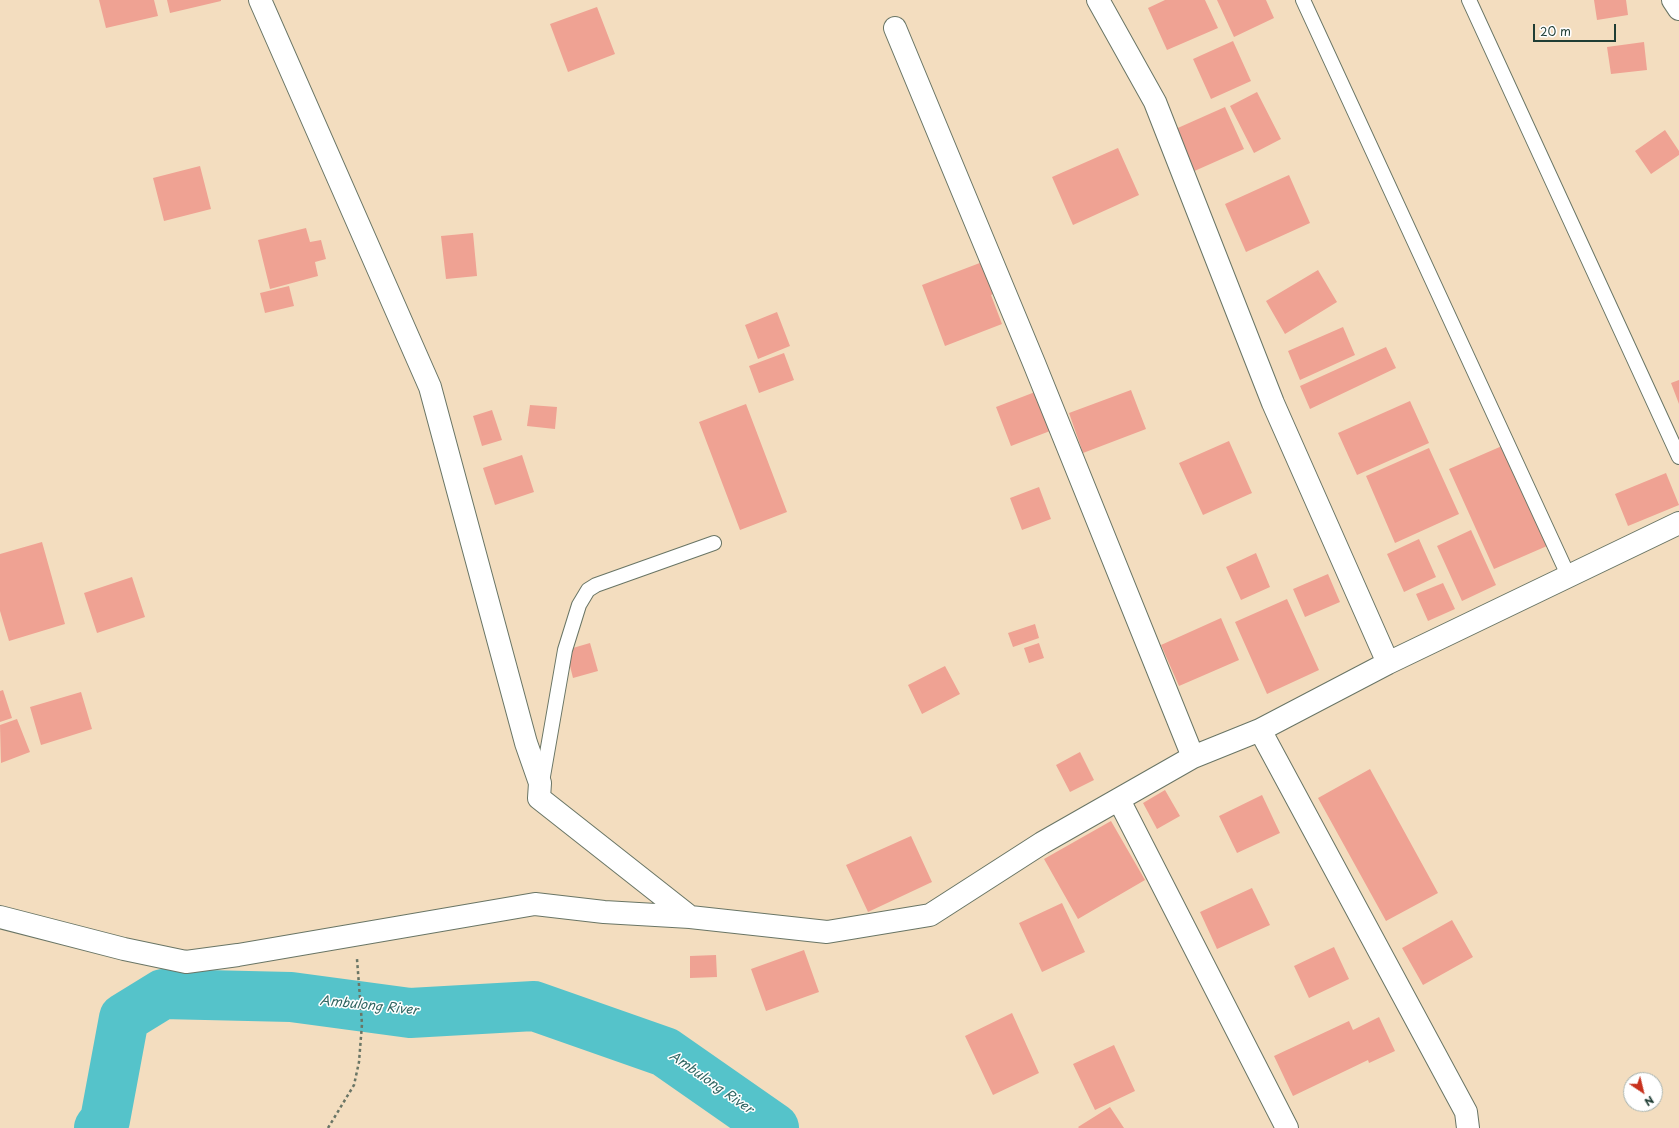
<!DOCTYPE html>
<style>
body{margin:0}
#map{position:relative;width:1679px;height:1128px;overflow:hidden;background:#f3ddbf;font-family:"Playpen Sans",sans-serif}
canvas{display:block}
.north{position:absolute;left:1623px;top:1072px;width:40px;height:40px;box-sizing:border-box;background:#fff;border:1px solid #a5b1ae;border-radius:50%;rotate:145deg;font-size:11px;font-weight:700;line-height:16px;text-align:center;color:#1f3d34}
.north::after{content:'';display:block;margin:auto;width:14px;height:18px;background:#c8321e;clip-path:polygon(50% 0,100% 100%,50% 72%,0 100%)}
.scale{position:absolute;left:1533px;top:24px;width:83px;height:18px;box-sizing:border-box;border:2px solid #1f3d34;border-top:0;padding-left:5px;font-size:12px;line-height:14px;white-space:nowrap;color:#1f3d34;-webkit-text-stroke:3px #fff;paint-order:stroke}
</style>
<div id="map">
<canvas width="1679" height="1128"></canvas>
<div class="north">N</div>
<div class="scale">20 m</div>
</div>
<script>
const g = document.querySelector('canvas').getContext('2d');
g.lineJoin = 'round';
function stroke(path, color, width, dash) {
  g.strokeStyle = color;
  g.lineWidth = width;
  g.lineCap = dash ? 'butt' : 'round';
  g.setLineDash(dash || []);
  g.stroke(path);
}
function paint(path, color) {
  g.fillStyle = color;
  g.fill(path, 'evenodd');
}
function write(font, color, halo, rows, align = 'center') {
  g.font = font + ' "Playpen Sans",sans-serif';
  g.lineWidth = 3;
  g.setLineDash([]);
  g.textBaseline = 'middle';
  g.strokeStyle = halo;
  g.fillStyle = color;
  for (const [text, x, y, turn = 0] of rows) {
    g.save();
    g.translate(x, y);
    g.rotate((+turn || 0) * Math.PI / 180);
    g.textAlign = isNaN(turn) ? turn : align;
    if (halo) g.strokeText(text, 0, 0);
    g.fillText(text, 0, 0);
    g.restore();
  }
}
const river = new Path2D(`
 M99,1128L105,1120L124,1018L163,994L291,997L410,1013L534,1006L665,1052L774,1128`);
const building = new Path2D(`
 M99,0H154L158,16L106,28Z
 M167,0H221V1L170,13Z
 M1165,0H1205L1218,28L1167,50L1148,8Z
 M1217,0H1266L1274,18L1234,37Z
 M1594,0H1626L1628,15L1597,20Z
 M597,7L615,54L568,72L550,24Z
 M1233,41L1251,81L1211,99L1193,59Z
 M1644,42L1647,70L1611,74L1607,47Z
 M1257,92L1281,139L1254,153L1230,106Z
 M1225,107L1244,149L1190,173L1171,131Z
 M1665,130L1679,151V155L1651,174L1635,151Z
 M1118,148L1139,195L1073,225L1052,177Z
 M200,166L211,209L164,221L153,178Z
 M1289,175L1310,223L1246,252L1225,204Z
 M306,228L310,242L321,240L326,259L315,262L318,276L270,289L258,240Z
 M473,233L477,276L446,279L441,236Z
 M985,261L997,292L991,295L1002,324L945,346L922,285Z
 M1318,270L1337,302L1285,334L1266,301Z
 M289,286L294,306L265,313L260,293Z
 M777,312L790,346L758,359L745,325Z
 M1343,327L1355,355L1300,380L1288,351Z
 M1386,347L1396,368L1310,409L1300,386Z
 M784,353L794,380L759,393L749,366Z
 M1679,380V404L1671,383Z
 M1131,390L1146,429L1083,453L1069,413Z
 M1035,392L1050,431L1011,446L996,407Z
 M1410,401L1429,443L1357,475L1338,433Z
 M746,404L787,512L740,530L699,422Z
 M530,405L557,407L555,429L527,426Z
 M492,410L502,440L482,446L473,416Z
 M1229,441L1252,493L1203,515L1179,463Z
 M1502,446L1547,546L1494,569L1449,469Z
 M1429,448L1459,514L1395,543L1366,476Z
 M522,455L534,492L495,505L483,468Z
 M1666,473L1679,505L1628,526L1615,494Z
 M1039,487L1051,519L1022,530L1010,498Z
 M1471,530L1496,585L1462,601L1437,546Z
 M1419,539L1436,577L1404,592L1387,554Z
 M42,542L65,624L9,641L0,611V554Z
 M1256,553L1270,587L1241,600L1226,567Z
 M1328,574L1340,602L1305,617L1293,589Z
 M132,577L145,617L97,633L84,593Z
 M1443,583L1455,609L1428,621L1416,594Z
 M1287,599L1319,670L1267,694L1235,622Z
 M1221,618L1239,660L1179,686L1161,645Z
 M1035,624L1039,638L1013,647L1008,633Z
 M590,643L598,671L573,678L566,650Z
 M1039,643L1044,658L1029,663L1024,648Z
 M945,666L960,694L922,714L908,685Z
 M3,690L12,718L0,722V691Z
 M81,692L92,729L41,745L30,707Z
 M17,719L30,752L1,763L0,725Z
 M1080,752L1094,780L1070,792L1056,765Z
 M1370,769L1438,893L1386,921L1318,798Z
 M1165,790L1180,816L1157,829L1143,803Z
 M1262,795L1280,833L1237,853L1219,816Z
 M1111,821L1145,880L1078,919L1044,859Z
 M911,836L932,882L868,912L846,865Z
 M1252,888L1270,925L1217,949L1200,912Z
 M1062,903L1085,952L1042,972L1019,923Z
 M1452,920L1473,957L1423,985L1402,948Z
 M1334,947L1349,979L1309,998L1294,966Z
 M804,950L819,992L766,1011L751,969Z
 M716,955L717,977L690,978V956Z
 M1012,1013L1039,1073L993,1095L965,1036Z
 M1379,1017L1395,1051L1369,1063L1368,1060L1293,1096L1274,1056L1349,1021L1353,1030Z
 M1114,1045L1135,1091L1095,1110L1073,1064Z
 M1110,1107L1124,1128H1079L1078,1127Z`);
const path = new Path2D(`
 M328,1128L354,1085L359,1062L362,1024L357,959`);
const service = new Path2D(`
 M1303,0L1568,575
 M1469,0L1679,457
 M542,782L565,650L579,605L588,590L596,585L714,543`);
const minor = new Path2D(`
 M260,0L430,387L526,743L540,783L539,798L690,917
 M1098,0L1155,102L1273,403L1388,663
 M1673,0L1679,9
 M895,28L1034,363L1193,757
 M1260,730L1466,1112L1468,1128
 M1119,800L1287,1128
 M0,917L124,949L186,962L238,955L535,904L604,912L690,917L827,932L930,915L1042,843L1193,757L1260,730L1388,663L1679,523`);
const waterNames = [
 ["Ambulong River",369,1006,6],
 ["Ambulong River",711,1083,35]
];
stroke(river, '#55c3ca', 50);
paint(building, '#efa293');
stroke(service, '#697565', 16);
stroke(minor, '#697565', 24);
stroke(path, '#697565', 2.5, [3, 3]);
stroke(service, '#fff', 14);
stroke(minor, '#fff', 22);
write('italic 13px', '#2f6561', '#fff', waterNames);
</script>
